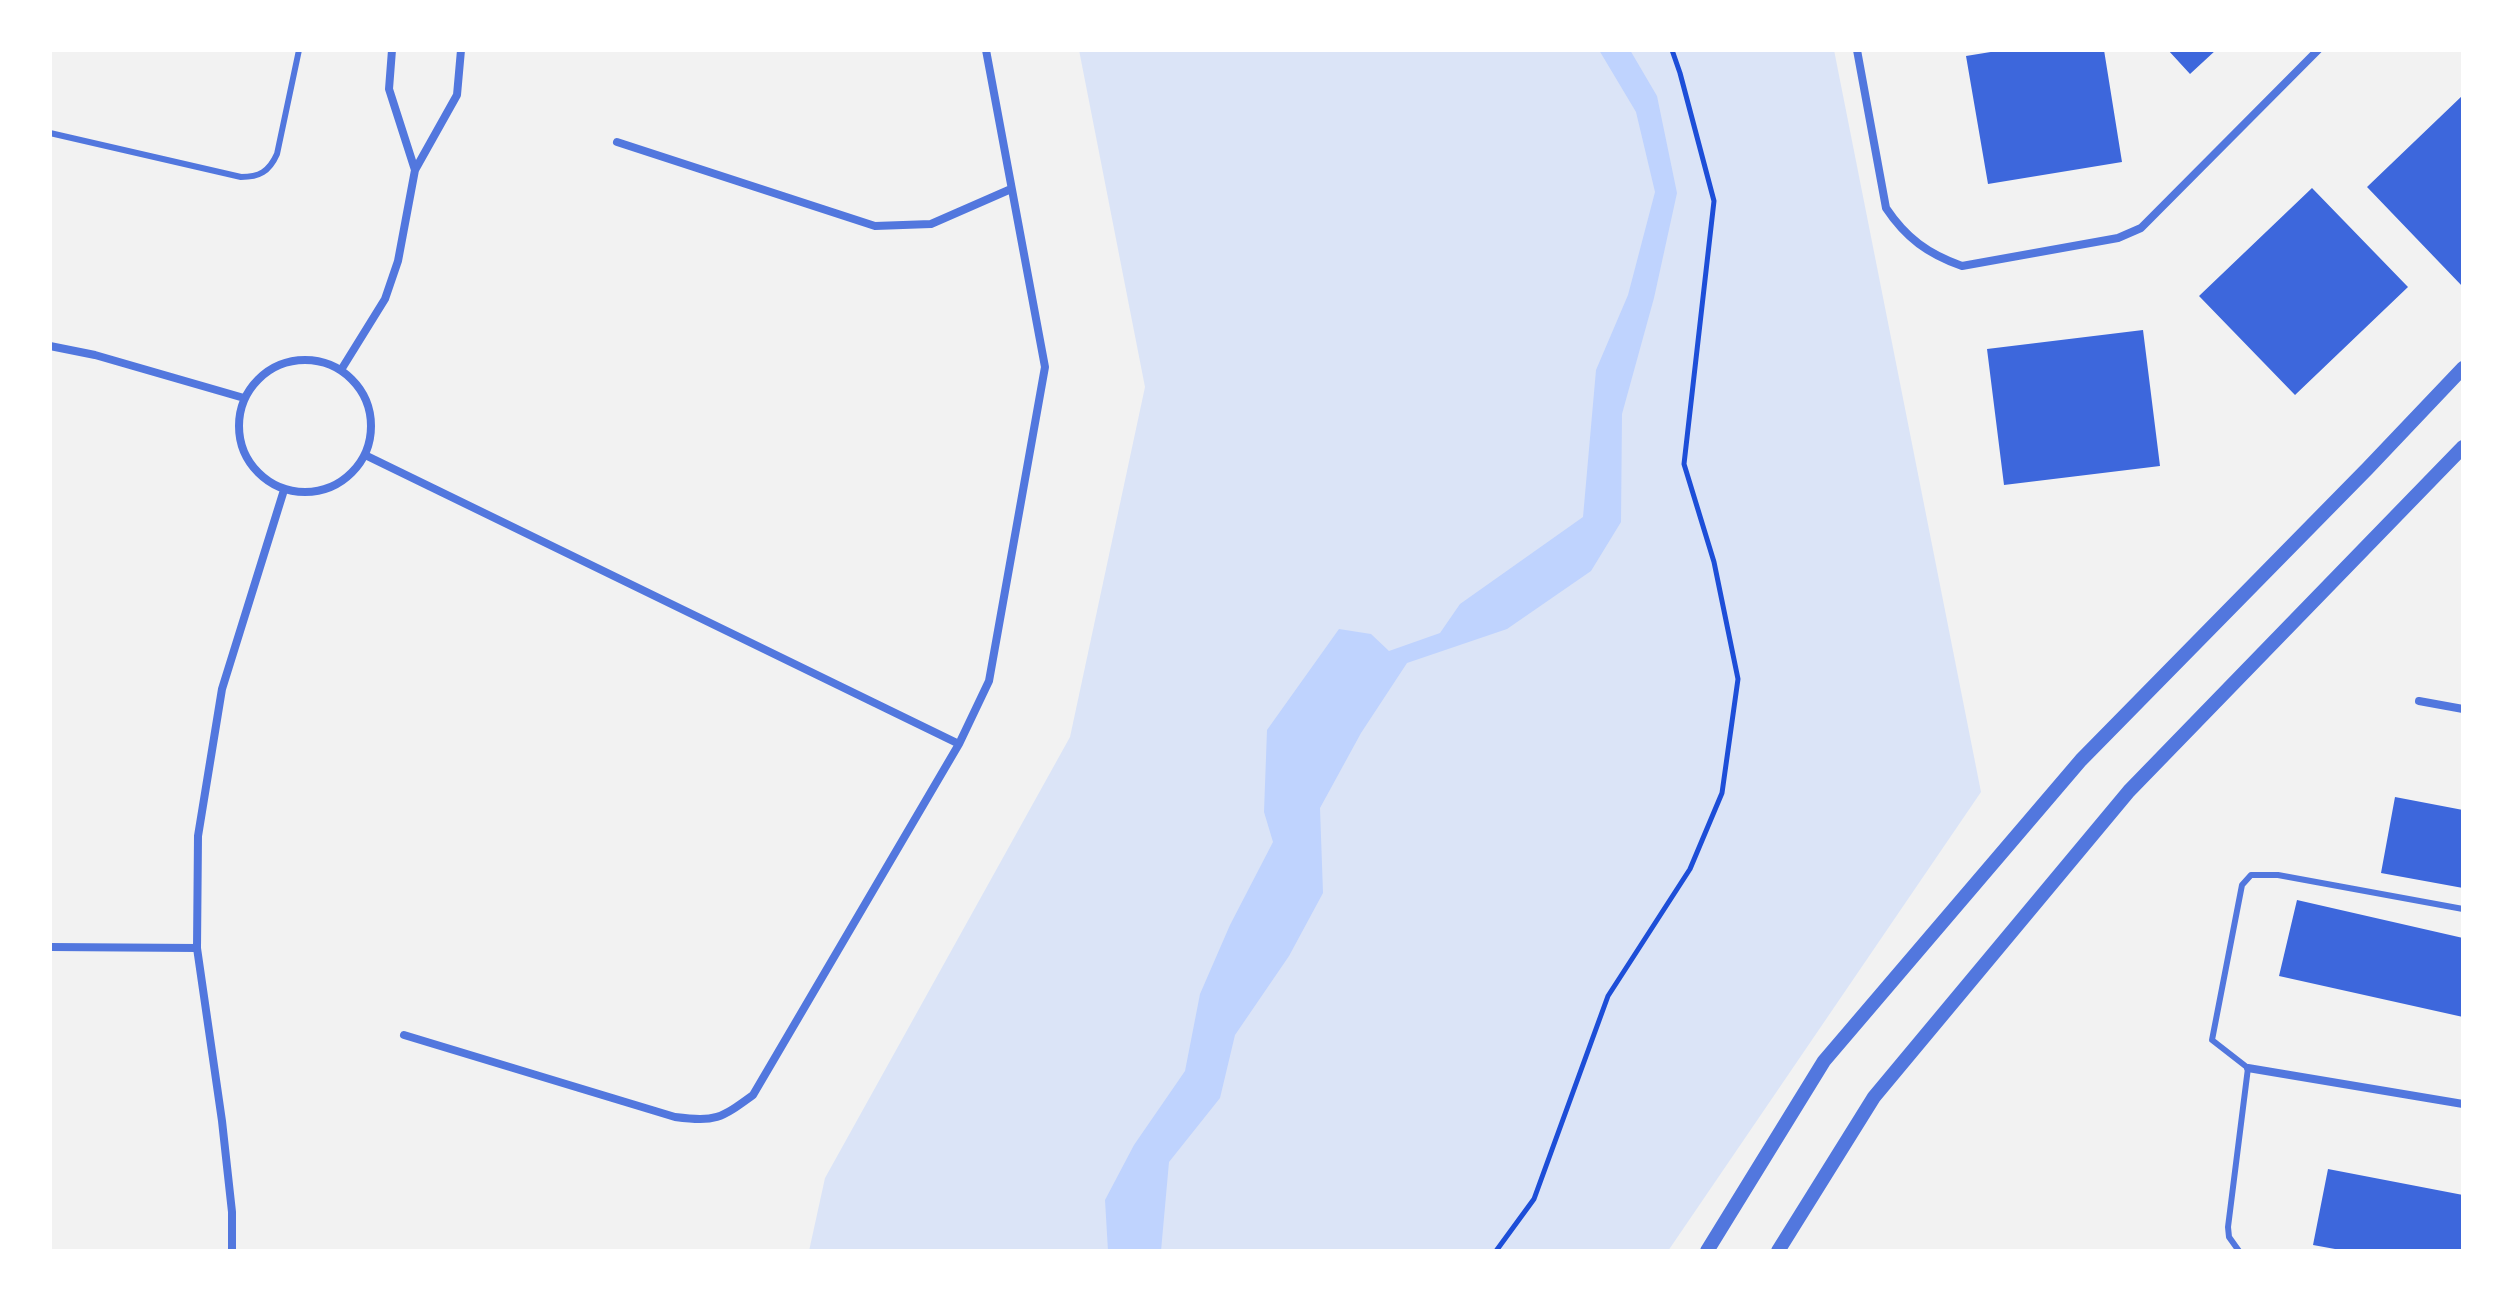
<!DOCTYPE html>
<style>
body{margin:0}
#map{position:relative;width:2513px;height:1301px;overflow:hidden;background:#f2f2f2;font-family:"Asap Condensed",sans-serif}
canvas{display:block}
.frame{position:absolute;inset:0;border:52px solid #fff;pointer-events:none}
</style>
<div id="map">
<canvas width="2513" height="1301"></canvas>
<div class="frame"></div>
</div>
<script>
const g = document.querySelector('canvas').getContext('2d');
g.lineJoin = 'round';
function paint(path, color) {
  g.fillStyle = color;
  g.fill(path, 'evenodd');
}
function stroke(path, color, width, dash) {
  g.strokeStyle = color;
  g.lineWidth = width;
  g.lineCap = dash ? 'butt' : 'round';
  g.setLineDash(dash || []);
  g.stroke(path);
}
const green = new Path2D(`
 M1079,50H1834L1981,792L1668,1251H809L825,1178L1070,737L1145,387Z`);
const water = new Path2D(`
 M1599,50H1630L1657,96L1677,193L1654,298L1622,414L1621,522L1591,571L1507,629L1407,663L1361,733L1320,808L1323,893L1289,956L1235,1035L1220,1098L1169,1162L1161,1251H1108L1105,1200L1134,1145L1185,1071L1200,994L1230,925L1273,842L1264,812L1267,730L1339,629L1371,634L1389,651L1440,633L1460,604L1583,517L1596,370L1628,295L1655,192L1636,112Z`);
const building = new Path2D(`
 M2003,50H2104L2122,162L1988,184L1966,56Z
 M2168,50H2216L2190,74Z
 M2463,95V287L2367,187Z
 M2312,188L2408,287L2295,395L2199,296Z
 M2143,330L2160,466L2004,485L1987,349Z
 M2395,797L2463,810V888L2381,873Z
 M2297,900L2463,938V1017L2279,976Z
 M2328,1169L2463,1195V1251H2346L2313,1245Z`);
const path = new Path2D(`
 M1496,1251L1534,1199L1608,996L1690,869L1722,793L1738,679L1714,562L1684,464L1714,201L1680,73L1672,50`);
const service = new Path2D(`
 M50,133L241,177C259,177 269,172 277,154L299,50
 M2239,1251L2229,1237L2228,1227L2248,1068L2212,1040L2242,885L2251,875H2278L2463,909`);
const minor = new Path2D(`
 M392,50L389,89L415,170
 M1857,50L1886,208C1906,238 1928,254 1962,266L2118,238L2141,228L2318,50
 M617,142L875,226L931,224L1011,189
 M50,346L95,355L244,398
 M239 426a66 66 0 1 1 132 0a66 66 0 1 1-132 0Z
 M341,370L385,299L398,261L415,170L457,95L461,50
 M365,455L959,744
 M2419,701L2463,709
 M50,947L197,948
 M404,1035L675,1117C716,1122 720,1119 753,1095L959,744L989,681L1045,367L986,50
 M2248,1068L2463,1104
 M232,1251V1212L222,1121L197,948L198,836L222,689L284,490`);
const tertiary = new Path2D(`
 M1707,1251L1824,1061L2081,760L2368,468L2463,368
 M1778,1251L1874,1097L2129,791L2463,447`);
paint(green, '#dbe4f7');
paint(water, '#bfd3fe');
paint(building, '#3d67dc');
stroke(path, '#1d4ed8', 5);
stroke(service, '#5277de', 6);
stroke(minor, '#5277de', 8);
stroke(tertiary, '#5277de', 14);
</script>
